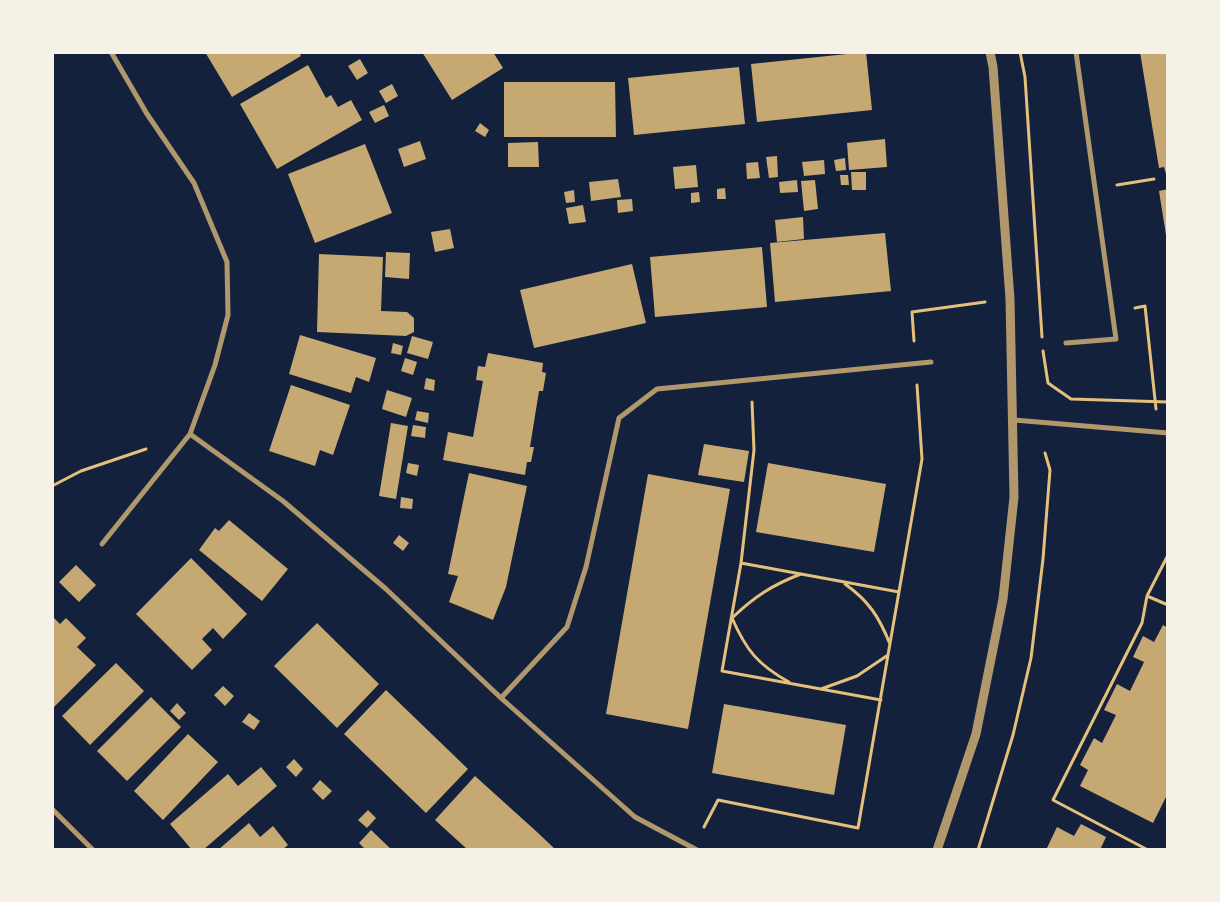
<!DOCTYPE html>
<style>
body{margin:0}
#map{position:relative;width:1220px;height:902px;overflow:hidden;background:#14213d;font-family:Signika,sans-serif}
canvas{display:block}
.frame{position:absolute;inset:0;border:54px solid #f6f1e7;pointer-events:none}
</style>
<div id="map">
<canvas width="1220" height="902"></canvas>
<div class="frame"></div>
</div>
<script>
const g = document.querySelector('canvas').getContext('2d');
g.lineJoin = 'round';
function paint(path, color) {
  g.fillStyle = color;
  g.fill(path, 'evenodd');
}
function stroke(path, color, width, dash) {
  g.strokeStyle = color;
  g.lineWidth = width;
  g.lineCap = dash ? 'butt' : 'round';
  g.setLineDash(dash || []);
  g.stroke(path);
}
const building = new Path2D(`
 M205,52H299L301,56L232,97Z
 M422,52H493L503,68L452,100Z
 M866,52L872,110L757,122L751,64Z
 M1140,52H1168V181L1164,167L1159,168Z
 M360,59L368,73L357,80L348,66Z
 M308,65L326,98L331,95L338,107L351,100L362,120L277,169L240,104Z
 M739,67L745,124L634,135L628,78Z
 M504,82H615L616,137H504Z
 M392,84L398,96L386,103L379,91Z
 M384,105L389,116L375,123L369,112Z
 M480,123L489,130L485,137L475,131Z
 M885,139L887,167L849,170L847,143Z
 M420,141L426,159L404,167L398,149Z
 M538,142L539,167H508V143Z
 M365,144L392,213L315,243L288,174Z
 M777,156L778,177L769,178L766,157Z
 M845,158L846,170L836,171L834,160Z
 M824,160L825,174L804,176L802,162Z
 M758,162L760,178L747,179L746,163Z
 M696,165L698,187L675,189L673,167Z
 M851,172H866V190H852Z
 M840,175H848L849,185H841Z
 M618,179L621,197L591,201L589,182Z
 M797,180L798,192L780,193L779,182Z
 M815,180L818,209L804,211L801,181Z
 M725,188L726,199H717V189Z
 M1168,189V235H1166L1159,191Z
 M574,190L575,202L566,203L564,192Z
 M699,192L700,202L691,203V193Z
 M632,199L633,211L618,213L617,200Z
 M583,205L586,222L569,224L566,208Z
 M803,217L804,239L777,242L775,220Z
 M450,229L454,248L435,252L431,232Z
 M885,233L891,291L775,302L770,243Z
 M762,247L767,307L655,317L650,257Z
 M386,252L410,253L409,279L385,277Z
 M319,254L383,257L381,311L407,312L414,318V332L406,336L317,332Z
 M632,264L646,323L534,348L520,290Z
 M300,335L376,358L369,382L356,377L351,393L289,374Z
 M412,336L433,342L428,359L407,353Z
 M393,343L403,346L401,355L391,353Z
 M488,353L543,363L542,372L546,373L543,391H539L530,447H534L531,462H527L525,475L443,460L448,432L473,437L483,381L476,380L478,366L485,367Z
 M405,358L417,362L413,375L401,371Z
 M426,378L435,380L434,391L424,389Z
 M291,385L350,405L333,455L320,450L315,466L269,451Z
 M387,390L412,398L406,417L382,409Z
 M417,411L429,413L428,423L415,420Z
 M391,423L408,426L396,499L379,496Z
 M413,425L426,427L425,438L411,436Z
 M704,444L749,451L744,482L698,475Z
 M408,463L419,465L417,476L406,473Z
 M768,463L886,484L874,552L756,532Z
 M469,473L527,486L506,587L493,620L449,602L458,576L448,574Z
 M648,474L730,489L688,729L606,714Z
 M401,497L413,499L412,509L400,508Z
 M229,520L288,569L262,601L199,550L215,528L219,531Z
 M399,535L409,543L403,551L393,543Z
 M191,558L247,614L223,639L213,628L202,639L212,650L192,670L136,614Z
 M76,565L96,585L79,602L59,582Z
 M52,616L60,624L66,618L86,638L77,647L96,665L54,707Z
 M317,623L379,684L337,728L274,666Z
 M1163,625L1168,628V793L1153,823L1080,786L1088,770L1080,765L1094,738L1102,743L1116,715L1104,710L1117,684L1130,691L1144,662L1133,657L1143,636L1154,642Z
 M116,663L144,691L90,745L62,716Z
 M223,686L234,696L225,706L214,695Z
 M386,690L468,769L426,813L344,734Z
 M151,697L181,727L127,781L97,751Z
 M177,703L186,713L179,720L170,711Z
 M724,704L846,725L834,795L712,773Z
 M249,713L260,721L254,730L242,722Z
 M188,734L218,762L163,820L134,791Z
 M294,759L303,769L296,777L286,767Z
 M261,767L277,786L203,850H192L170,824L228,774L238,786Z
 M475,776L537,832L556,850H468L435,820Z
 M320,780L332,791L323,800L312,789Z
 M368,810L376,818L367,828L358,820Z
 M249,823L260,837L273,826L288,845L282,850H218Z
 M1081,824L1106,837L1100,850H1046L1057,827L1074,836Z
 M371,830L392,850H366L359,843Z`);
const path = new Path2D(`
 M1020,52L1025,77L1042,337
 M1117,185L1154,179
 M1135,308L1145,306L1156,409
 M914,341L912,312L985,302
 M1043,351L1048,383L1071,399L1168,402
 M52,486L81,471L146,449
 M1168,555L1147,596L1168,605
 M741,563L754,450L752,402
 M845,584C869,601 879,617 890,644
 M1147,596L1142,623L1053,800L1148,850
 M789,682C758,665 746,650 732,618C754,597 772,585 801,574
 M821,689L857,676L888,655
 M881,700L722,671L741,563L899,592
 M704,827L718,800L858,828L922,459L917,385
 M978,850L1013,735L1031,658L1043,559L1050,470L1045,453`);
const minor = new Path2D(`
 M1066,343L1116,339L1076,52
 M1014,420L1168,433
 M190,434L283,501L386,589L501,698L635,817L697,850
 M102,544L190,434L215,365L228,315L227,262L194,183L147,114L111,52
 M501,698L567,627L586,567L619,418L657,389L931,362
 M52,809L93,850`);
const tertiary = new Path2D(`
 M937,850L976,734L1003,599L1014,497L1010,299L993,67L990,52`);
paint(building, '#c6a872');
stroke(path, '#e5c07b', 3);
stroke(minor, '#b1986c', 5);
stroke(tertiary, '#b1986c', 9);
</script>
